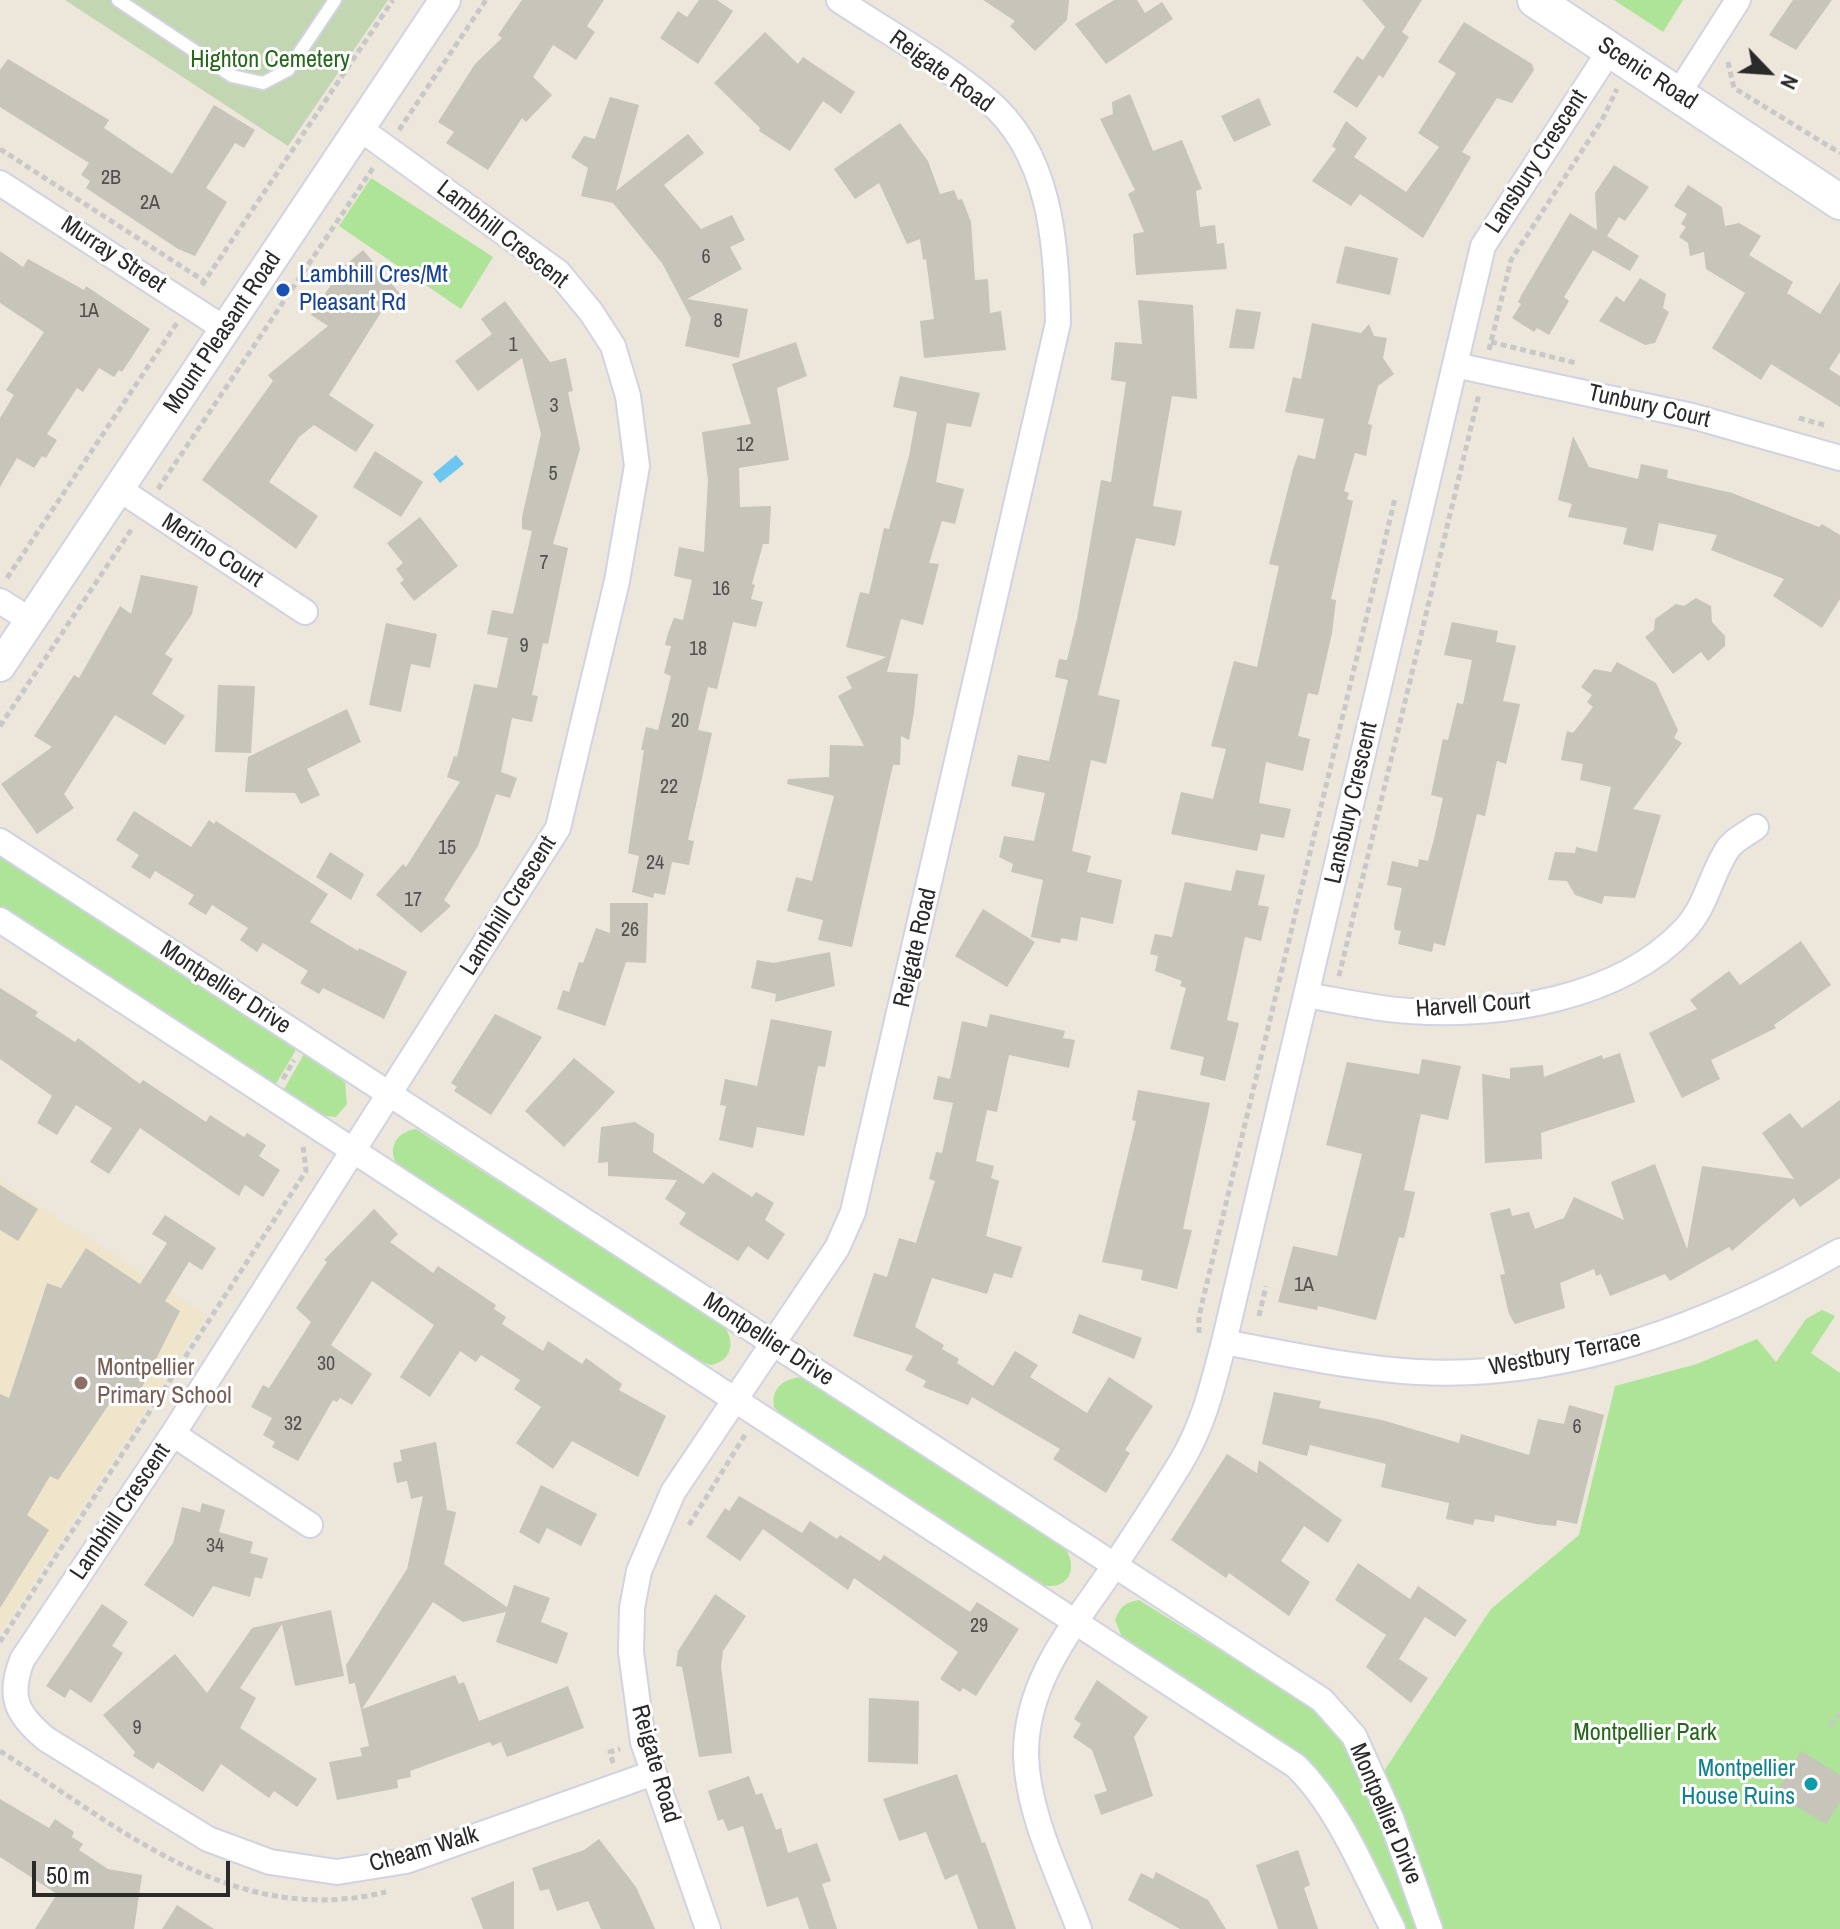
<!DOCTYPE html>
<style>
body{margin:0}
#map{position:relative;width:1840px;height:1929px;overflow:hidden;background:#ece6db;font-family:"Archivo Narrow",sans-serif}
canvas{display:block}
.north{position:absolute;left:1728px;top:32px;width:80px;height:80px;-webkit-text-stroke:6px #fff;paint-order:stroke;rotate:115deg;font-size:22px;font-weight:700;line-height:32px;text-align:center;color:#2a2a2a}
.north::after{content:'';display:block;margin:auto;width:28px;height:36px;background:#2a2a2a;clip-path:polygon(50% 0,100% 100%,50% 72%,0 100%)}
.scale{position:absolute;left:32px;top:1861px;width:198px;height:36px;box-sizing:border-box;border:4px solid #2a2a2a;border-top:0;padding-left:10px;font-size:24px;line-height:28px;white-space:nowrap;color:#2a2a2a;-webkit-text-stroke:6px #fff;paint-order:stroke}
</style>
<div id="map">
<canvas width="1840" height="1929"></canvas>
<div class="north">N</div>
<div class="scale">50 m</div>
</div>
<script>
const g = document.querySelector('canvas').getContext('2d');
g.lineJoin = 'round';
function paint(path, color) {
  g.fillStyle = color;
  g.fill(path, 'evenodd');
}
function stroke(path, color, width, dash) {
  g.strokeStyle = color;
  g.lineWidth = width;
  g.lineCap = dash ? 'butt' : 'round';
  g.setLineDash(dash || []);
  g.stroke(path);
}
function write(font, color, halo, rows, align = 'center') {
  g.font = font + ' "Archivo Narrow",sans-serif';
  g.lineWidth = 6;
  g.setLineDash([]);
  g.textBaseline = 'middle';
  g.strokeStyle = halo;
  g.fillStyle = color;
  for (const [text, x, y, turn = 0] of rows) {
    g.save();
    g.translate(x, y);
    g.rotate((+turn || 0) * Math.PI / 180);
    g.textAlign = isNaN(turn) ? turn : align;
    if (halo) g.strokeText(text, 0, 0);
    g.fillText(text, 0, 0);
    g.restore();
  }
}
const education = new Path2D(`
 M0,1181L207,1315L0,1634Z`);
const green = new Path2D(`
 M1614,0H1683L1663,32Z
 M371,178L493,257L461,309L339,226Z
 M0,856L297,1048L274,1087L0,908Z
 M304,1054L345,1082L347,1104L336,1117L318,1115L283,1091Z
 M416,1129L723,1325C736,1341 732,1361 711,1365L697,1361L399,1168C386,1150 395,1132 416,1129Z
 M1822,1310L1835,1316L1811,1353L1840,1373V1929H1442L1384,1771L1491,1609L1579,1535L1615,1386L1697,1364L1757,1339L1776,1362L1806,1319Z
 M801,1377L1065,1548C1079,1569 1068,1591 1042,1585L786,1419L774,1407C771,1388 783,1379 801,1377Z
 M1139,1600L1316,1710L1353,1750L1421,1929H1407L1342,1806L1306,1757L1122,1637L1115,1620C1120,1607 1125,1602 1139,1600Z`);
const cemetery = new Path2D(`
 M65,0H388L288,146Z`);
const water = new Path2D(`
 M456,455L464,464L440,483L433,474Z`);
const building = new Path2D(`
 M522,0H604L587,26L595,32L576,60L553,45L533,77L552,95L526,122L522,118L488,170L446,143L454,132L438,122L475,64L502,38L498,35Z
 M699,0H717L733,11L698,64L660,38L678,11L687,17Z
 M983,0H1069L1067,20L1035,51L1010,26L1015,21Z
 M1114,0H1137L1145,13L1162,2L1173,19L1106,64L1075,24Z
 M1362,0H1422L1402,32L1409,37L1383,78L1379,75L1357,108L1333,92L1357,56L1363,60L1385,27Z
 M1793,0H1832L1796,50L1769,35Z
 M1464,22L1532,64L1534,70L1512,103L1497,98L1462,152L1471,157L1423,238L1360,194L1351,206L1312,181L1336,149L1332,146L1346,121L1367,138L1354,157L1406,192L1439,147L1418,133L1456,73L1438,62Z
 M765,32L798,64L803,57L855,92L841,114L823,101L790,151L759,131L760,128L714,83Z
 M8,59L109,120L104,128L172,174L214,105L255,130L244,148L235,143L206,188L227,202L195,256L178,249L86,188L90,181L81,175L89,163L0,107V70Z
 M1130,94L1153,151L1182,140L1202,189L1196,191L1200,227L1215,225L1217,244L1224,243L1227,269L1136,275L1133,234L1144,232L1128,194L1135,190L1100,119L1113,114L1112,102Z
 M610,97L639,105L616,191L688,134L704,153L664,185L701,229L732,215L745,240L730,247L742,269L687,299L748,309L739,358L685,346L691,318L662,263L613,203L581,196L588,168L571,157L584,136L595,139Z
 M1259,98L1271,125L1234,142L1221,116Z
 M900,123L928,161L940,194L954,190L958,200L962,199L971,222L975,280L988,279L990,313L1001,311L1006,350L924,358L920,321L934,319L926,259L923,260L920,239L907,244L879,183L855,199L834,169Z
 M1614,165L1649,187L1625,221L1619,217L1607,236L1639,256L1630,271L1593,250L1564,297L1569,301L1549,335L1537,328L1534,332L1512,318L1521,304L1518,302L1522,294L1570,213L1597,230L1595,193Z
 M1688,185L1722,207L1725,226L1739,223L1761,236L1749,255L1793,282L1787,293L1820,314L1840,282V352L1829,369L1840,376V407L1771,364L1761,380L1712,348L1745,293L1706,269L1704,252L1690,256L1688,243L1679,237L1686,227L1681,224L1687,214L1674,206Z
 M1345,246L1398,258L1390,295L1336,283Z
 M363,250L402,296L380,314L329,395L374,425L356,452L314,425L299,437L269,482L318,516L296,549L202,480L273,381L268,375L328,326L311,315L342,268Z
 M0,251L23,267L28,259L84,290L86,286L150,329L122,372L119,370L114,377L99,368L83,392L77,388L47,434L57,440L46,458L42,456L34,468L17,458L0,487V418L14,395L6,390L44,332L0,303Z
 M1640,278L1666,294L1663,308L1669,312L1655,343L1645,345L1599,321L1616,296L1624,302Z
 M1138,300L1193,305L1197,399L1172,396L1153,506L1182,511L1175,546L1136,538L1098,695L1120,700L1111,742L1106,764L1091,760L1072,851L1091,856L1087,872L1122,880L1113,924L1081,917L1077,941L1061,938L1060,943L1031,937L1043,880L1011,872L1013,864L999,857L1004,836L1034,841L1045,793L1011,786L1018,755L1049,761L1068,680L1055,677L1059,659L1067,660L1077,619L1101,480L1111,482L1126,382L1111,380L1115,342L1142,344Z
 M505,301L550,362L566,358L573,391L568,392L580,449L553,544L568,548L548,644L543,643L532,695L538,696L532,722L512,718L501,772L517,778L510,798L496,794L478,846L444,900L451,906L421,933L376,895L403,864L406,867L460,782L447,777L454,756L457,757L474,684L497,688L508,638L487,634L492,610L513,614L532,531L522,529V517L541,434L522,358L478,391L455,361L492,334L481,319Z
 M1236,309L1261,312L1254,349L1229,348Z
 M1312,323L1361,333L1369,324L1374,336L1387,338L1383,358L1394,374L1378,386L1368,424L1372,425L1366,456L1355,453L1344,491L1349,493L1347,499L1353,501L1331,599L1336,600L1332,633L1318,695L1308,693L1298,736L1310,739L1303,771L1266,762L1259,803L1291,809L1284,838L1261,834L1257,851L1171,834L1181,792L1213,799L1226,749L1211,746L1234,661L1257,667L1279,566L1269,564L1293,469L1298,455L1315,459L1324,419L1285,412L1293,377L1301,379Z
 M796,342L807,376L777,388L789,460L739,468L740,507L771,506L769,544H763L752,584L755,585L751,599L763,602L756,627L733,622L717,689L708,687L698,730L712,733L688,840L694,841L689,865L672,862L665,895L654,893L653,898L632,892L639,856L628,853L644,750H641L646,727L658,730L671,676L664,673L671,646L665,645L668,633L674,618L683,620L692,580L674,576L679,547L704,552L708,480L702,432L751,424L732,364Z
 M900,376L980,393L971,427L947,423L936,482L964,489L955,524L942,521L929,563L939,564L923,625L901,619L887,672L918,674L914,712L909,740L901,736L900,765H893L852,947L818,940L823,920L787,911L796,877L812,881L834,796L787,784L788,779L829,777L830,745L864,746L838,696L852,688L846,677L886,657L846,647L860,592L869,594L884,528L889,529L909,456L917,412L893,407Z
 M1573,436L1589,467L1638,479L1641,464L1668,470L1667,478L1732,493L1819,527L1822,524L1840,535V599L1822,628L1773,596L1784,579L1711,550L1717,535L1659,523L1653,551L1623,544L1627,528L1568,517L1572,504L1558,500Z
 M375,451L423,482L401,517L353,487Z
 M420,517L458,566L414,601L400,583L404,580L396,569L403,563L387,543Z
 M141,575L198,586L192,614L165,654L173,659L152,694L185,716L165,745L115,715L64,794L74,808L37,834L1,784L52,747L34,736L74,675L79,678L120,606L131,614Z
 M1696,598L1711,606L1712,622L1725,636V646L1708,661L1701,652L1673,674L1645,637L1654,630L1655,619L1676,604L1684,606Z
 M1452,622L1498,631L1496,642L1516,646L1503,701L1520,704L1506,764L1497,761L1485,816L1477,814L1445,946L1434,943L1432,952L1398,944L1401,931L1395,930L1394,925L1402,888L1387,885L1392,861L1418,867L1419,859L1428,861L1434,839L1443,798L1431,795L1443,739L1448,740L1457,703L1463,704L1472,660L1444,655Z
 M386,623L437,634L430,668L411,664L401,712L369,705Z
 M1617,662L1656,683L1678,730L1674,738L1682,743L1633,809L1661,815L1635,898L1604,896L1602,904L1575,895L1567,881L1548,880L1555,852L1575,853L1576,847L1597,852L1611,787L1580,780L1583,764L1561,760L1567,731L1573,733L1593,707L1587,702L1592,695L1581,687L1594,669L1611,672Z
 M218,685L255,686L251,753L215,752Z
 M347,709L361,742L307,769L320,795L301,804L295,793L245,792L248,757Z
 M134,811L191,847L209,820L214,824L216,821L328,894L310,922L358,951L359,948L407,972L384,1019L323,988L319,994L300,983L308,971L263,943L257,952L240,940L248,928L212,905L206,915L188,904L194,895L155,871L150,879L131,867L139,855L116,840Z
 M330,852L364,874L351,900L316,877Z
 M1236,870L1265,875L1258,905L1269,907L1261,941L1245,937L1227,1020L1239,1023L1225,1081L1200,1075L1204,1057L1170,1049L1186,988L1180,986L1182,981L1155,971L1158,956L1150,954L1155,934L1172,937L1185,882L1231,891Z
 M610,903H648L646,963L626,962L605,1026L557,1009L563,990L569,992L579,962L583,963L596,928L610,933Z
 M983,909L1035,942L1007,987L955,956Z
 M1801,941L1831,985L1774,1025L1776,1028L1711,1060L1720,1079L1682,1098L1649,1033L1697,1009L1690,1000L1729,971L1740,985Z
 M830,952L835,986L775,1002L776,994L751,988L757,960L773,963Z
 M0,988L38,1012L35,1016L75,1042L78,1038L140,1084L143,1080L206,1122L210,1115L244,1137L247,1133L266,1145L259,1156L280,1170L263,1197L245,1185L239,1196L140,1128L109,1174L90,1162L112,1128L76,1105L57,1135L37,1123L52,1096L0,1059Z
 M495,1014L542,1037L491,1115L454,1091L457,1087L451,1083Z
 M990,1014L1065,1031L1063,1038L1075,1040L1069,1068L1009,1055L997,1112L987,1110L976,1161L994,1166L991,1178L999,1181L986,1236L1022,1247L1012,1278L994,1273L987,1294L932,1278L915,1327L944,1345L942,1349L959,1359L957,1363L993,1386L1015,1351L1038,1365L1030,1377L1087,1413L1109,1377L1153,1406L1125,1450L1130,1453L1106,1493L1053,1459L1060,1449L972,1397L968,1405L923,1387L926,1381L905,1370L913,1356L853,1336L874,1273L887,1277L899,1238L916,1243L935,1181L929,1179L936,1152L942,1153L953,1103L933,1099L938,1076L950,1079L962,1021L987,1027Z
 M771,1019L832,1031L825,1067L818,1066L804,1136L757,1127L753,1148L719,1140L726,1106L720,1105L725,1079L757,1086Z
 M1620,1053L1635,1102L1541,1133L1542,1159L1485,1163L1482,1074L1510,1079V1068L1543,1065L1544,1077L1602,1055L1603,1059Z
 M574,1058L615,1092L564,1147L525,1111Z
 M1422,1059L1461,1066L1448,1120L1421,1114L1404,1190L1415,1192L1407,1226L1404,1238L1399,1237L1376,1320L1318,1306L1317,1310L1278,1302L1293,1246L1337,1256L1362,1154L1326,1145L1347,1062L1419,1074Z
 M1138,1090L1210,1103L1183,1229L1192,1230L1177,1289L1141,1280L1143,1270L1102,1262L1136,1121L1132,1120Z
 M1840,1100V1178L1800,1207L1794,1198L1732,1251L1729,1247L1670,1281L1665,1274L1610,1296L1601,1274L1596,1276L1594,1269L1560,1283L1565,1308L1515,1324L1509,1314L1500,1275L1505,1274L1490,1213L1510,1208L1512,1216L1529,1212L1535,1229L1564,1218L1574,1197L1624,1220L1611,1182L1655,1164L1687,1249L1702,1166L1794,1179L1762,1133L1790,1113L1802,1128Z
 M635,1122L654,1134L653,1152L703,1184L713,1172L752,1197L756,1192L774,1203L765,1220L785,1234L768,1260L748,1246L738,1261L679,1224L686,1213L665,1199L677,1180L608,1176V1162L598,1163L601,1127Z
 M0,1185L38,1209L18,1241L0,1230Z
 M374,1209L398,1234L390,1242L433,1273L438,1266L496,1305L494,1309L506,1317L502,1324L543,1351L548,1341L582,1364L586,1358L622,1384L619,1390L666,1416L638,1477L572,1441L553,1469L516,1443L541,1407L514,1389L520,1380L481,1355L476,1362L460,1351L430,1397L400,1377L434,1325L372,1281L331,1345L372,1374L352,1405L340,1398L337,1402L333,1400L298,1461L272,1447L275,1442L263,1435L272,1418L251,1407L263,1385L269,1388L311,1322L296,1308L327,1262L324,1260Z
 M165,1215L216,1248L202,1270L189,1262L165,1301L180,1311L137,1397L122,1385L58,1480L50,1476L27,1515L49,1530L0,1608V1394L9,1398L47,1283L61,1288L86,1248L140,1284L167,1243L152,1234Z
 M1079,1314L1142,1338L1134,1359L1072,1333Z
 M1274,1392L1321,1401L1319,1408L1382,1420L1459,1443L1461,1434L1529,1455L1538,1419L1564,1424L1569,1405L1604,1415L1577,1524L1557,1520L1556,1526L1536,1524L1495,1515L1494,1522L1475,1519L1473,1525L1446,1519L1449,1503L1381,1487L1386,1464L1310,1445L1307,1456L1262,1444Z
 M436,1442L447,1510L456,1512L444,1564L507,1607L514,1585L550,1598L541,1622L568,1633L557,1664L496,1642L506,1612L463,1622L433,1602L362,1709L455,1675L459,1684L464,1682L479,1721L568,1686L584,1728L507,1757L501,1742L492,1746L490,1742L410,1771L411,1777L397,1780L398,1788L337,1800L329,1762L362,1756L360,1748L369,1746L355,1683L349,1684L346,1665L407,1569L423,1496L411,1499L407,1481L397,1483L393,1463L402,1461L400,1450Z
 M1227,1454L1257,1473L1259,1460L1342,1520L1328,1543L1304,1526L1281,1561L1310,1582L1289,1616L1229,1573L1226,1578L1171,1540Z
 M541,1485L597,1514L581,1546L547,1528L539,1544L519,1532Z
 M739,1496L802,1533L810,1521L837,1539L840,1535L880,1561L884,1555L970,1612L977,1602L1019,1629L976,1696L963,1688L960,1692L940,1679L958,1652L854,1578L848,1590L763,1529L740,1561L706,1537L725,1508L729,1511Z
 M202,1503L225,1510L219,1532L253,1542L250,1553L268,1558L262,1579L255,1577L250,1597L213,1586L193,1617L144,1585L173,1543L182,1507L200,1512Z
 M1358,1563L1410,1599L1418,1586L1467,1620L1455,1637L1425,1617L1399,1659L1428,1678L1411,1703L1366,1667L1386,1635L1335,1600Z
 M715,1594L746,1616L723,1651L721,1666L732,1753L699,1757L682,1667L676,1666L678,1651Z
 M102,1604L128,1622L112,1646L123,1653L91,1703L70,1689L65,1698L46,1686Z
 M331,1610L344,1676L295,1686L282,1624L240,1688L256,1698L240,1728L317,1779L297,1807L274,1791L269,1798L221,1764L203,1792L158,1762L153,1769L133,1756L135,1752L103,1715L175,1654L207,1693L252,1628Z
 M1097,1680L1148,1717L1134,1737L1153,1796L1101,1815L1094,1795L1107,1791L1092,1750L1073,1737L1081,1724L1074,1719Z
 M869,1698L919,1701L918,1764L868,1762Z
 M1801,1751L1840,1775V1802L1826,1824L1775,1794Z
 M957,1774L982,1843L985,1842L1016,1929H978L957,1874L945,1880L926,1832L899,1841L883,1799Z
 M749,1776L756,1795L762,1793L776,1830L781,1828L788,1853L817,1843L831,1881L822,1884L837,1929H809L798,1897L767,1907L743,1826L728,1831L723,1819L718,1821L708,1791Z
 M0,1799L49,1828L55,1819L74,1832L72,1837L83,1844L79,1850L108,1869L142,1875L134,1929H35L57,1894L0,1857Z
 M599,1839L636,1887L655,1929H601L588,1901L557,1911L549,1889L540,1891L532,1868L584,1850Z
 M1298,1850L1310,1885L1304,1888L1318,1929H1278L1256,1865Z
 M1156,1872L1208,1900L1226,1929H1180L1128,1900L1141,1873L1153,1879Z
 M514,1881V1929H483L471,1898Z
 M177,1905L214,1929H162Z`);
const path = new Path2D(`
 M1728,62L1734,88L1840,153
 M399,130L486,0
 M0,149L204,281
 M202,285L393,0
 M1491,342L1576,363
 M1489,350L1511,260L1602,120L1617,89
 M1799,418L1824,425
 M158,489L373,168
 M7,578L177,323
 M0,726L133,527
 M1339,976L1479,394
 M283,1079L294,1060
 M1259,1316L1266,1286
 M1199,1333V1316L1395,498
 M689,1525L745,1435
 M0,1642L306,1171L303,1146
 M1830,1725L1840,1714
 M0,1751C121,1828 233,1929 386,1892
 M613,1763L610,1752L620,1749`);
const service = new Path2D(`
 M118,0L232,76L263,83L288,70L335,0`);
const minor = new Path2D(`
 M1678,94L1738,0
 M359,128L558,272L591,312L613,346L628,396L637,466L617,581L558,828L173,1434L22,1660C8,1697 16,1714 46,1739L208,1839L270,1862L337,1872L406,1861L653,1773
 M0,183L225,329
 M1455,365L1692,416L1840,458
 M119,489L305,612
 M0,601L30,620
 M0,841L1322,1700L1354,1736L1391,1818L1430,1929
 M0,920L1296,1766C1339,1808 1365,1875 1393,1929
 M1307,995C1341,1001 1375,1009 1410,1011C1501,1017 1619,999 1684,930C1707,906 1710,876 1727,850C1733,840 1747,834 1756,827
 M1224,1342C1288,1354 1352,1368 1417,1372C1567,1380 1712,1324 1840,1251
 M173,1434L310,1525
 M708,1929L643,1742L631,1652L632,1608L639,1571L673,1492L837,1248L853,1212L1058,323C1057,246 1051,152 986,99C941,62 887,32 839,0
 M1079,1929C1059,1875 1027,1813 1026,1754C1026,1682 1070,1631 1108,1575C1133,1538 1158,1500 1181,1462C1204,1424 1213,1384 1224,1342L1483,246L1610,50`);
const tertiary = new Path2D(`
 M0,666L445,0`);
const secondary = new Path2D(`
 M1535,0L1840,202`);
const markers = [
 [283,290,8,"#1a4fb4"],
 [81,1383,8,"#8d6e63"],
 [1811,1784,8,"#0f9aa8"]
];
const numberNames = [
 ["2B",111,179],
 ["2A",150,204],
 ["6",706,258],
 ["1A",89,312],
 ["8",718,322],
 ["1",513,346],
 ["3",554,407],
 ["12",745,446],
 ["5",553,475],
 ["7",544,564],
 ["16",721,590],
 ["9",524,647],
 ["18",698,650],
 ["20",680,722],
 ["22",669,788],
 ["15",447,849],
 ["24",655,864],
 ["17",413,901],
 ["26",630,931],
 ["1A",1304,1286],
 ["30",326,1365],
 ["32",293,1425],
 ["6",1577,1428],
 ["34",215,1547],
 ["29",979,1627],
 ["9",137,1729]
];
const parkNames = [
 ["Highton Cemetery",270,61],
 ["Montpellier Park",1645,1734]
];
const streetNames = [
 ["Reigate Road",941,72,36],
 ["Scenic Road",1647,74,33],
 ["Lansbury Crescent",1537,162,-57],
 ["Lambhill Crescent",502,235,38],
 ["Murray Street",113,255,33],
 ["Mount Pleasant Road",223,333,-56],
 ["Tunbury Court",1649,407,13],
 ["Merino Court",212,551,33],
 ["Lansbury Crescent",1352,803,-77],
 ["Lambhill Crescent",509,906,-58],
 ["Reigate Road",916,948,-77],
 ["Montpellier Drive",225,988,33],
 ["Harvell Court",1473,1006,-4],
 ["Montpellier Drive",768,1340,33],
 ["Westbury Terrace",1565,1354,-11],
 ["Lambhill Crescent",121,1512,-56],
 ["Reigate Road",655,1764,74],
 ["Montpellier Drive",1385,1814,67],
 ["Cheam Walk",424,1850,-16]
];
const transitNames = [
 ["Lambhill Cres/Mt",299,276],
 ["Pleasant Rd",299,304]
];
const educationNames = [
 ["Montpellier",97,1369],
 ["Primary School",97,1397]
];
const cultureNames = [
 ["Montpellier",1795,1770],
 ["House Ruins",1795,1798]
];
paint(education, '#eee5ca');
paint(green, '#ade497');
paint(cemetery, '#c2d6b2');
paint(water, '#6cc6f0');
paint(building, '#c7c4ba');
stroke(service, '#d1d3e3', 16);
stroke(minor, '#d1d3e3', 28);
stroke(tertiary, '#d1d3e3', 34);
stroke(secondary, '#d1d3e3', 38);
stroke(path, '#c8c8c8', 5, [6, 4]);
stroke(service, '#fff', 12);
stroke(minor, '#fff', 24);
stroke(tertiary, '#fff', 30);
stroke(secondary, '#fff', 34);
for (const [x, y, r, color] of markers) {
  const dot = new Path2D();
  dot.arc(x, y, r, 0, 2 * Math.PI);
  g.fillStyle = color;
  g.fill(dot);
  stroke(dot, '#fff', 3);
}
write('20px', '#51504e', null, numberNames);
write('24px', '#256819', '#fff', parkNames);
write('24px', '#2a2a2a', '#fff', streetNames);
write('24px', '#164399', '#fff', transitNames, 'left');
write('24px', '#785e54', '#fff', educationNames, 'left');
write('24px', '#0d838f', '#fff', cultureNames, 'right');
</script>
